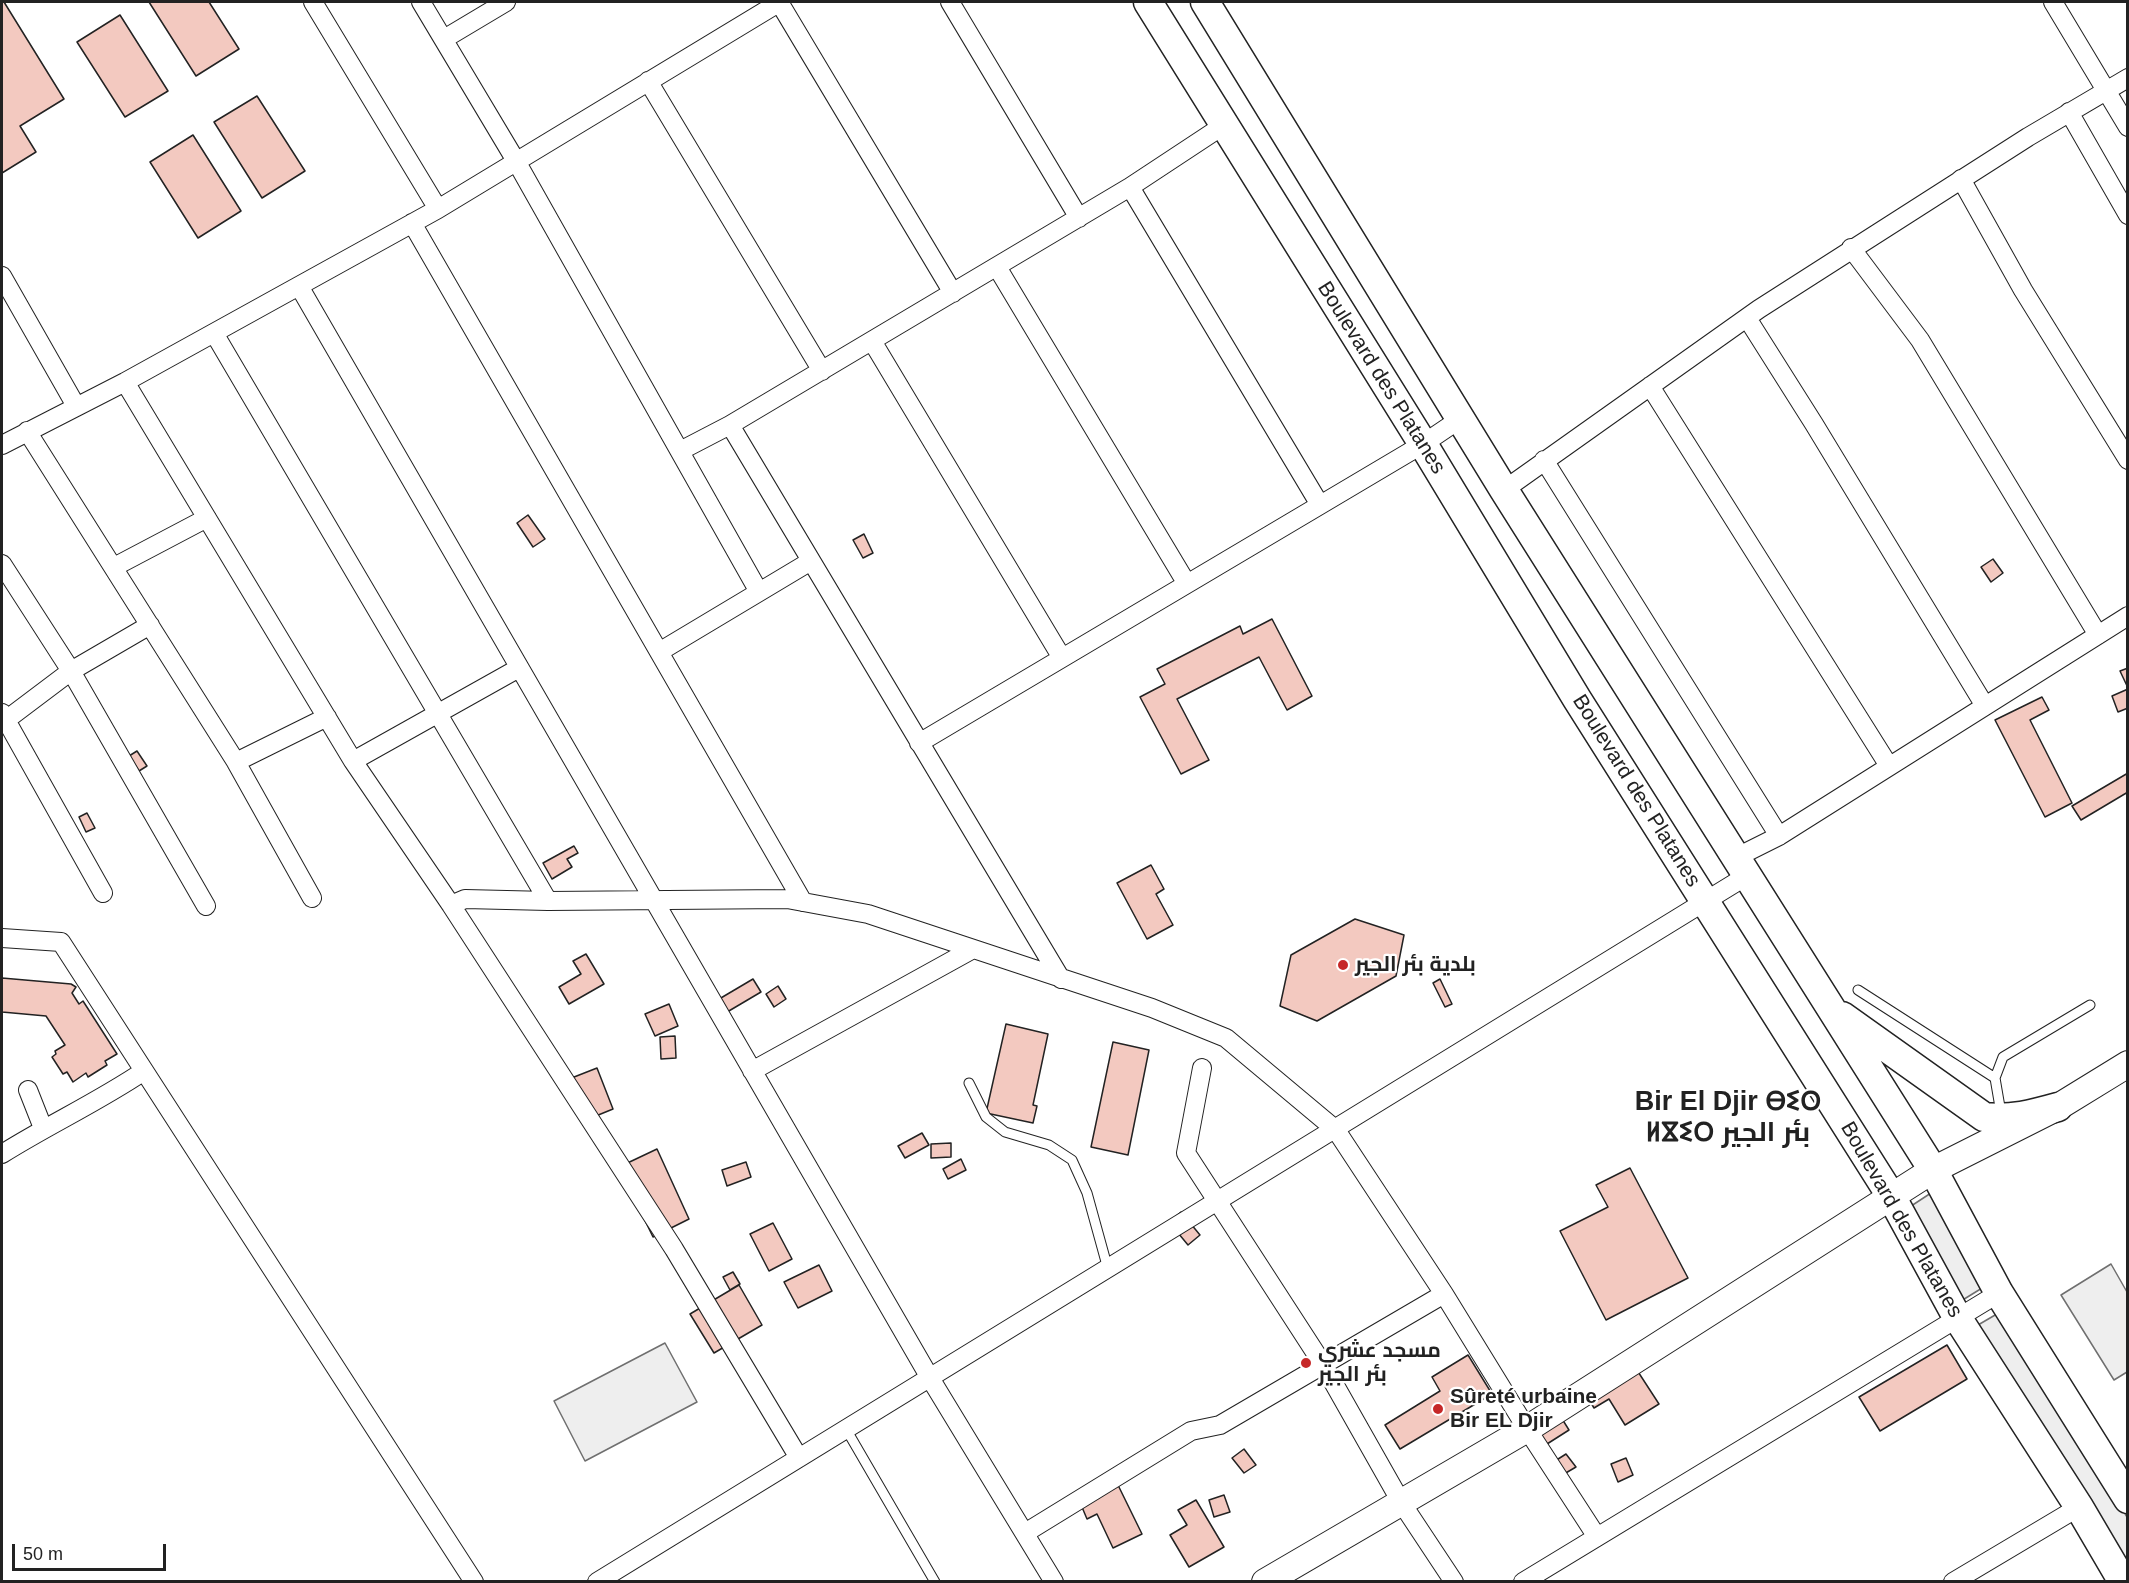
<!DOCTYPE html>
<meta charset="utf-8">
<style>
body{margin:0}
#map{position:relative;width:2129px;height:1583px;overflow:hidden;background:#fff;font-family:Helvetica,sans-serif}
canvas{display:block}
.frame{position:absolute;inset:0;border:3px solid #222;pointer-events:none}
.scale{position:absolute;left:12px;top:1544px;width:154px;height:27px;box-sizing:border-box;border:3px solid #222;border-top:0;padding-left:8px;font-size:18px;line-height:21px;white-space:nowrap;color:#222;-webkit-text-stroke:4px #fff;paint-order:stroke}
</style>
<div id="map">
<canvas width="2129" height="1583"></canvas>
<div class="frame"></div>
<div class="scale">50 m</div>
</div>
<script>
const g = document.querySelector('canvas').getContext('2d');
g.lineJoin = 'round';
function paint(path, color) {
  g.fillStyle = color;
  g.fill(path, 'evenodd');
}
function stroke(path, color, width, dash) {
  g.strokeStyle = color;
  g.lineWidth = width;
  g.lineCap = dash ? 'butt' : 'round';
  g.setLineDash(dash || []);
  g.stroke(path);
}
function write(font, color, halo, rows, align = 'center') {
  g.font = font + ' Helvetica,Cairo,"Noto Sans Tifinagh",sans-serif';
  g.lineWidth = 4.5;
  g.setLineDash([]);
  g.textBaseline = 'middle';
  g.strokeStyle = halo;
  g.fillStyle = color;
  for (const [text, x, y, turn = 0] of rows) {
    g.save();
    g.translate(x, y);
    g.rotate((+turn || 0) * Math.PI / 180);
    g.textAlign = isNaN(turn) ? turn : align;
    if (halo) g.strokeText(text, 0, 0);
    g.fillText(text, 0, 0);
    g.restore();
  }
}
const green = new Path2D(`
 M1931,1193L1987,1285L1961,1301L1905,1210Z
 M2111,1264L2127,1292V1372L2114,1380L2061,1295Z
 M2002,1311L2127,1517V1571L1978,1325Z
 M665,1343L697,1402L585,1461L554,1401Z`);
const building = new Path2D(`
 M2,2H4L64,99L20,126L36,152L2,173Z
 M149,2H209L239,49L196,76Z
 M120,15L168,91L125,117L77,42Z
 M257,96L305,171L262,198L214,122Z
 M193,135L241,211L198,238L150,162Z
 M528,515L545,539L533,547L517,523Z
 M864,534L873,553L863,558L853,540Z
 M1993,559L2003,573L1991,582L1981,567Z
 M1272,619L1312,696L1287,710L1259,657L1177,699L1209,760L1181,774L1140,697L1165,684L1157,669L1240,626L1243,634Z
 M2128,668V688L2120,671Z
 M2128,689V708L2118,712L2112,696Z
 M2042,697L2049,710L2030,720L2072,803L2045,817L1995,720Z
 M137,751L147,766L139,771L129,756Z
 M2128,773V792L2081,820L2072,806Z
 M87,813L95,828L86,832L79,817Z
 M574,846L578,853L567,859L572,867L552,879L543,863Z
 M1151,865L1164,889L1156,894L1173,925L1147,939L1117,883Z
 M1355,919L1404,935L1396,976L1317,1021L1280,1006L1291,955Z
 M586,954L604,984L569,1004L559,987L581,974L573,961Z
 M2,978L71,984L76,987L72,993L79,1004L83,1001L117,1054L105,1061L107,1065L88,1077L86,1073L73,1082L67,1072L63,1074L52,1057L56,1054L55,1051L65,1045L46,1016L2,1012Z
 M753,979L761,992L717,1018L709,1005Z
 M1440,979L1452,1004L1445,1007L1433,983Z
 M778,986L786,999L774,1007L766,994Z
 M669,1004L678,1026L655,1036L645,1014Z
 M1006,1024L1048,1034L1033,1105L1037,1106L1033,1123L986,1113Z
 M675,1036L676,1058L661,1059L660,1037Z
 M1113,1042L1149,1050L1128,1155L1091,1147Z
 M597,1068L613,1109L586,1120L569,1079Z
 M922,1133L929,1145L905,1158L898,1146Z
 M951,1143V1157L931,1158V1144Z
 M657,1149L689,1219L653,1237L619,1167Z
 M961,1159L966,1170L948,1179L943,1169Z
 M746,1162L751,1177L727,1186L722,1170Z
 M1630,1168L1688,1278L1606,1320L1560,1231L1608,1207L1596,1185Z
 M1181,1212L1200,1235L1188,1245L1169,1222Z
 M773,1223L792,1259L769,1271L750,1234Z
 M819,1265L832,1291L798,1308L784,1282Z
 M733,1272L740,1284L730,1290L723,1277Z
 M739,1285L762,1325L714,1353L690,1314Z
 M1947,1345L1967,1379L1880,1431L1859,1397Z
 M1468,1355L1492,1394L1400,1449L1385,1425L1440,1391L1432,1377Z
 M1633,1364L1659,1404L1625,1425L1609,1399L1594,1408L1585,1393Z
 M1559,1414L1569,1430L1547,1444L1536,1428Z
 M1244,1449L1256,1465L1244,1473L1232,1458Z
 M1566,1454L1576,1467L1564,1474L1555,1461Z
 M1626,1458L1633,1475L1618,1482L1611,1464Z
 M1116,1481L1142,1534L1113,1548L1097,1514L1087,1519L1079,1500Z
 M1224,1495L1230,1512L1214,1517L1209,1500Z
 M1196,1500L1224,1547L1189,1567L1170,1535L1187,1525L1178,1510Z`);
const lane = new Path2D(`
 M1858,990L1995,1078
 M969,1083L986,1117L1005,1132L1049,1145L1072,1160L1087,1193L1108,1269
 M2001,1113L1995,1078L2003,1057L2090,1005
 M846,1429L935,1582`);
const street = new Path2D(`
 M313,2L438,209
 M421,2L516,161L759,592
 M779,2L953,293
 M950,2L1079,218
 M2053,2L2128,127
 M444,39L506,2
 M648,81L822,371
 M2069,112L2128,215
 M1961,179L2023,290L2128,460
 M1130,187L1320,505
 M412,223L803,902
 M1851,248L1920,340L2098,635
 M997,267L1187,584
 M2,276L76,406
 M299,286L930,1378L1054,1582
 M1747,318L1814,424L1985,706
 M214,333L548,901
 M872,341L1062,658
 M125,382L353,761L451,905L674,1249L799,1458
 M1650,386L1889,766
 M730,425L1061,979
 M27,431L236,762L312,898
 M2,445L125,382L438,209L780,2
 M680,451L730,425L1130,187L1224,125
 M1544,460L1779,836
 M1504,490L1759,309L2028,137L2128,78
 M2,564L71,671L206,906
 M114,567L207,518
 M659,652L811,561
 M2,713L103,893
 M6,720L71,671L150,625
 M919,743L1423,444L1460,419
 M353,761L519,668
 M236,762L327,717
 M1737,857L1779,836L2128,616
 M451,905L465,899L548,901L787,899L868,914L1152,1008L1226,1038L1336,1130L1444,1294L1527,1429L1597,1537
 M2,938L61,942L474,1582
 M1202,1068L1186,1153L1324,1366L1401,1502L1454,1582
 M752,1071L973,949
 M28,1090L43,1128
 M2,1154C48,1125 98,1102 144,1071
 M1025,1533L1191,1431L1220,1425L1444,1294
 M597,1582L1748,875
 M1523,1582L1999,1293
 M1953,1582L2079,1507`);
const secondary = new Path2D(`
 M1265,1582L1527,1429L1933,1170L2058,1107L2128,1064`);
const primary = new Path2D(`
 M1148,2L1423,444L1577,699L1891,1196L1957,1317L2079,1507L2123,1582
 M1205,2L1504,490L1933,1170L1999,1293L2128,1499
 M1842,1016L1984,1117C2011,1120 2033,1114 2058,1107`);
const markers = [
 [1343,965,6,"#c62828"],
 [1306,1363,6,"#c62828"],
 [1438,1409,6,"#c62828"]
];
const streetNames = [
 ["Boulevard des Platanes",1381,378,58],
 ["Boulevard des Platanes",1636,791,58],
 ["Boulevard des Platanes",1901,1220,60]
];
const poiNames = [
 ["بلدية بئر الجير",1355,965],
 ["مسجد عشري",1318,1351],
 ["بئر الجير",1318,1375],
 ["Sûreté urbaine",1450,1397],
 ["Bir EL Djir",1450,1421]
];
const districtNames = [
 ["Bir El Djir ⴱⵉⵔ",1728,1103],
 ["ⵍⴵⵉⵔ بئر الجير",1728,1134]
];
paint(green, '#eee');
stroke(green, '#6f6f6f', 1.5);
paint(building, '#f3c9c0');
stroke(building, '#222', 1.5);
stroke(lane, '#222', 11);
stroke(street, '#222', 20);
stroke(secondary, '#222', 28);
stroke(primary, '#222', 31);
stroke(lane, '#fff', 9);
stroke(street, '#fff', 18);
stroke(secondary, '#fff', 26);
stroke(primary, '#fff', 28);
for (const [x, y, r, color] of markers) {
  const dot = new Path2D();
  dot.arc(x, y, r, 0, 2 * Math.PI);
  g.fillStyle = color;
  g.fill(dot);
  stroke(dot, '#fff', 2);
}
write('21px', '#222', '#fff', streetNames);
write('bold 21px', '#222', '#fff', poiNames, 'left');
write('bold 27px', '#222', '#fff', districtNames);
</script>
